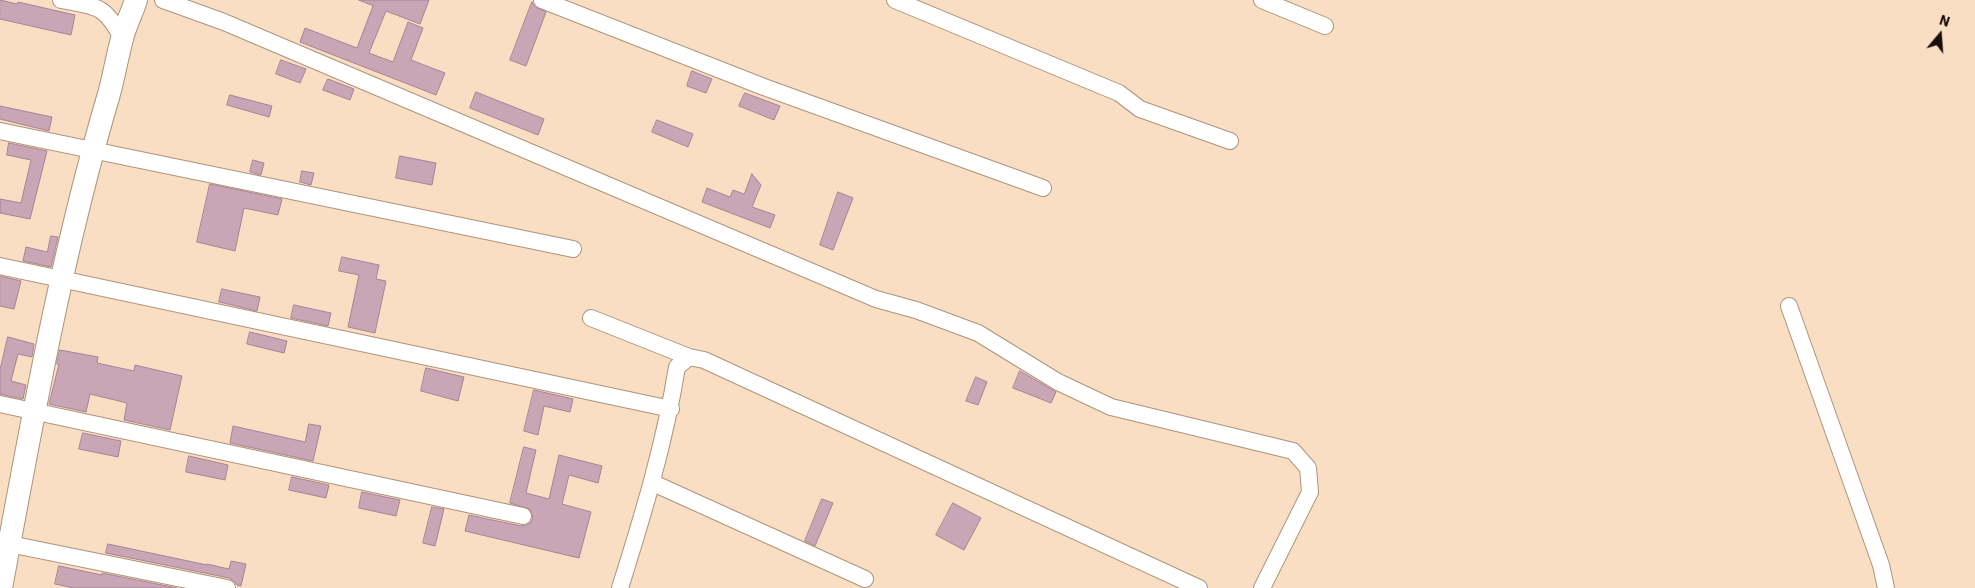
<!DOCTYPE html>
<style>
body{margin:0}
#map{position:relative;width:1975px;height:588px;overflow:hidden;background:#f9dec3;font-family:"IBM Plex Sans",sans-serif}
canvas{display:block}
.north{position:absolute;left:1915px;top:10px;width:50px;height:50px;-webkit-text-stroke:4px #f9dec3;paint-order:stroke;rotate:18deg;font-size:14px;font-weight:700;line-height:20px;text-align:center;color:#180e06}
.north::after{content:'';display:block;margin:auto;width:18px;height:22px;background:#180e06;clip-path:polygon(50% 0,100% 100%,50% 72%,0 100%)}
</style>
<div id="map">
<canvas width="1975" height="588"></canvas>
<div class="north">N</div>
</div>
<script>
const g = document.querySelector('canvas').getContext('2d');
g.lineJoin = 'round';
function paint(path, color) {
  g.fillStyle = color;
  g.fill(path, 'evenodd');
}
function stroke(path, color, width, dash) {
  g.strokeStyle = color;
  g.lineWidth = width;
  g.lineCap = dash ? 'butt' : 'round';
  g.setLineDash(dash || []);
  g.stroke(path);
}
const building = new Path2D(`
 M0,0L17,4L18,2L75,15L71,35L0,19Z
 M359,0H429L420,24L386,11L369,53L393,62L408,22L423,28L411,60L445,73L436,95L300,42L305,28L357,48L373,6Z
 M532,2L535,7L546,12L526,66L510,60Z
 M281,60L306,69L300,83L276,74Z
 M692,71L712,79L706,93L687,86Z
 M328,79L354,89L350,100L323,90Z
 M476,92L544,119L538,135L470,108Z
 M745,93L780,106L774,120L739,106Z
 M230,95L272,106L269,117L227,105Z
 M0,106L52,117L49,131L0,119Z
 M657,120L693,134L688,147L652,132Z
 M9,143L47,151L30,219L0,213V199L21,203L31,160L7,155Z
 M400,156L436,163L432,185L396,178Z
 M253,160L264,163L261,175L250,172Z
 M302,171L314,173L311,185L300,182Z
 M752,174L761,185L752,207L775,215L770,228L702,202L707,188L730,197L733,190L744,194Z
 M210,184L282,199L278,215L244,208L235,251L197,242Z
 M838,192L853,198L833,250L820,245Z
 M51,236L58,237L51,267L23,261L26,247L47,252Z
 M342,257L379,265L376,279L386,281L375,333L348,327L359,275L339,271Z
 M0,276L21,281L14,309L0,306Z
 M222,289L260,297L257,311L219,302Z
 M294,305L331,313L328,326L291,318Z
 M250,332L287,341L284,353L247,344Z
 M8,337L34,344L32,357L18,354L11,381L26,385L23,399L0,394V370Z
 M60,350L98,357L97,363L134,371L135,365L182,376L170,430L124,420L127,403L90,394L86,412L49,404L59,364H57Z
 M426,368L464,377L458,401L421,391Z
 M1020,371L1056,392L1051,403L1013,388Z
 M976,377L987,382L978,405L966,401Z
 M534,390L573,399L570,412L544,406L538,435L524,431Z
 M309,424L321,426L313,461L230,443L233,426L305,442Z
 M83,433L121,441L118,457L79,449Z
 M524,447L536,450L526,493L549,499L559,455L602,466L598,483L569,475L562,504L591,512L579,558L465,531L469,515L521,526L527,525L531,522L533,518L530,509L510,503Z
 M189,456L228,465L225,480L186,472Z
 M292,477L329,485L326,498L289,490Z
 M362,492L400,500L396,516L359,508Z
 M822,499L833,503L815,546L805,541Z
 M953,503L981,518L964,550L936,535Z
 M432,507L444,509L435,546L423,543Z
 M108,544L207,565V564L229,569L231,561L246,564L241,586L237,585L234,581L229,578L106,553Z
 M59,566L102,575V573L177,588H74L55,584Z`);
const street = new Path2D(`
 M61,0C97,7 104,4 122,38
 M163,0L224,22L876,299L916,310L978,333L1058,382L1111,407L1293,451L1308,468L1310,492L1262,588
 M542,0L764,87L1043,188
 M895,0L1119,93L1140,109L1230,141
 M1262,0L1325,26
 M0,131L573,249
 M0,266L671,409
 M1789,306L1881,565L1886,588
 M591,318L689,357
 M0,404L523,516
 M653,483L865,579
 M0,542L227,588
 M620,588C643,515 665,442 677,367L689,357L704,360L1199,588`);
const secondary = new Path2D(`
 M1,588C32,422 61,256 109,94C114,76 117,57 122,39C125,26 132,13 136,0`);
paint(building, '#c9a5b6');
stroke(building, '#a68494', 1);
stroke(street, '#ad947a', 18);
stroke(secondary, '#ad947a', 24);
stroke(street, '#fff', 16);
stroke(secondary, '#fff', 22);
</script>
